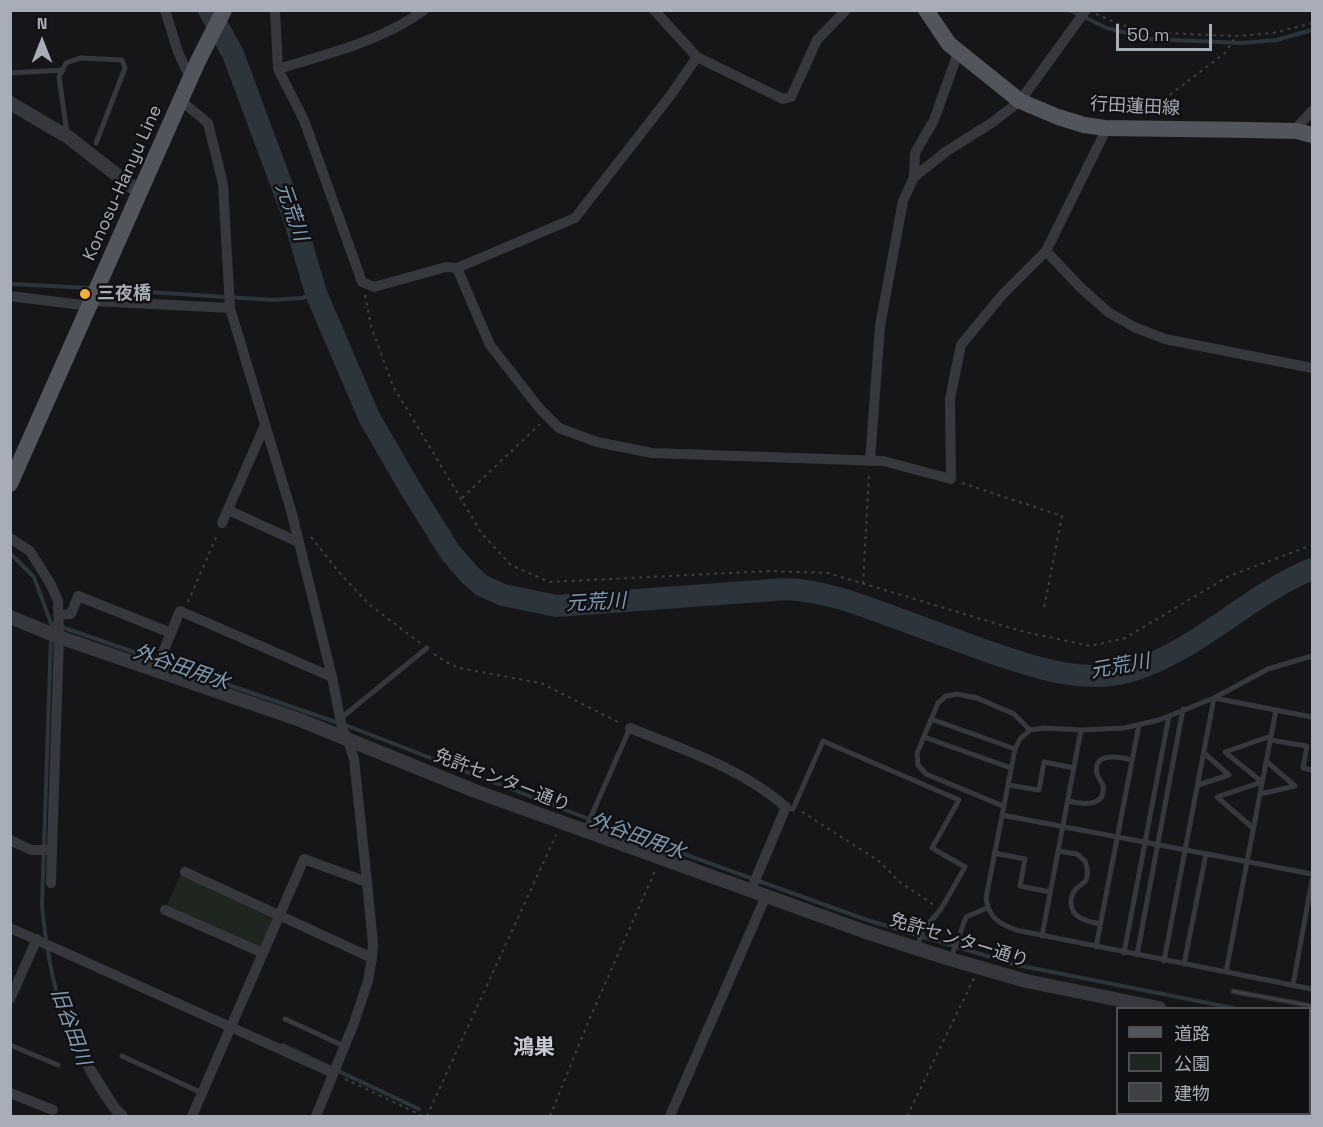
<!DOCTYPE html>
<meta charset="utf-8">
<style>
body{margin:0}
#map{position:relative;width:1323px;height:1127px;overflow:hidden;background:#161618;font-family:"Space Grotesk","Noto Sans JP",sans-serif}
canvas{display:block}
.frame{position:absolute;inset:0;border:12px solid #a8adb8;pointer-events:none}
.legend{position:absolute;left:1116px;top:1007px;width:195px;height:108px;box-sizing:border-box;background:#111113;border:2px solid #4d4f55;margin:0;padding:8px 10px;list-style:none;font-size:18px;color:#a8adb8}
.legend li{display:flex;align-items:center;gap:12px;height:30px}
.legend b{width:30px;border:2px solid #4d4f55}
.north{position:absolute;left:12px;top:12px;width:60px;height:60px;-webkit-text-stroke:4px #111113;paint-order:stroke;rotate:0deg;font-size:16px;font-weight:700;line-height:24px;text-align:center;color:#a8adb8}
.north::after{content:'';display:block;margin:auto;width:21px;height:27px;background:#a8adb8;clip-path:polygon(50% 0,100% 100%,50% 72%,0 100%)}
.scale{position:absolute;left:1116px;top:24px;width:96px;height:27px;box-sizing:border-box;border:3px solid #a8adb8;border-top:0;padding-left:8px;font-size:18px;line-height:21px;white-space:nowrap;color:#a8adb8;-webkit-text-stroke:4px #111113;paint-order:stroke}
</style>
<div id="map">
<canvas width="1323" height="1127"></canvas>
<div class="frame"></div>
<ul class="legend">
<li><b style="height:8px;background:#53555c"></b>道路</li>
<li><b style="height:16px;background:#1e261f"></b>公園</li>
<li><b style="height:16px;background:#404145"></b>建物</li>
</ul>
<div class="north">N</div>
<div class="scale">50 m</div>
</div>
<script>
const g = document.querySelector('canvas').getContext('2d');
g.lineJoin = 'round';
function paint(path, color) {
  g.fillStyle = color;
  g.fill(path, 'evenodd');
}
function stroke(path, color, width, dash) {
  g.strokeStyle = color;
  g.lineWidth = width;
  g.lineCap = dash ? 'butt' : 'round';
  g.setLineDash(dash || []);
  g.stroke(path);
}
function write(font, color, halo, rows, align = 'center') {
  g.font = font + ' "Space Grotesk","Noto Sans JP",sans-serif';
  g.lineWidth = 5;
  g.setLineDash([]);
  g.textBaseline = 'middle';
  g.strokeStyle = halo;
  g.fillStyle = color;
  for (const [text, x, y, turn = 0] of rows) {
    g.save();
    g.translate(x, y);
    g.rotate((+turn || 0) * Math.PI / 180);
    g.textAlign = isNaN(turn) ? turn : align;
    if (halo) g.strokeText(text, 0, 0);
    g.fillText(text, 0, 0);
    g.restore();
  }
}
const green = new Path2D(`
 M182,871L280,916L263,953L165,910Z
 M1310,1063L1312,1064V1116H1173L1175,1114H1310Z`);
const stream = new Path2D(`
 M1069,10L1107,28L1150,39L1241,43L1276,40L1312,30
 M10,284L91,288
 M101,289L273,300L302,298L316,293
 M10,553L34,577L52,626
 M53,624L353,728L615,829L864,919L1017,965L1233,1008
 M51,636L42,905C49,982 68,1055 116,1116
 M1310,1024H1312
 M283,1045L419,1109`);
const river = new Path2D(`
 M209,10L233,54L294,218L316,293L369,417L410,488L450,552L469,574L481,585L503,595L557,606L786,589C824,591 856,603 891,616C924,628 957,640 989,652C1033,667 1085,685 1131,671C1199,650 1248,595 1312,569`);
const building = new Path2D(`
 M1232,989L1312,1004V1008L1231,993Z`);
const path = new Path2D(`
 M1096,14L1121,25L1165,33L1236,36L1273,33L1312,23
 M1146,113L1225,53L1236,36
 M365,295L371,326L393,386L482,534L511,565L549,582L770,571L828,573L1021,631L1090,646L1125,638L1229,576L1312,545
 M962,483L1062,516L1044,608
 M462,498L540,424
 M311,537L343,577L370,605L420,643
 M863,584L869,473
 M188,602L218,533
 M434,654L446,662L459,668L541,683L620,723
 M802,812L879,861L900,882L934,905
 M345,1079L423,1116
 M427,1116L556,835
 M550,1116L589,1020L655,871
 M907,1116L974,978`);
const service = new Path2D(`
 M10,73L63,70
 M67,133L59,77L66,63L80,58L122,60L125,68L96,143
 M1312,656L1268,669L1214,698L1159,720L1124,728L1081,730L1044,728L1030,730L1020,739L1015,749L986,898C989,918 998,923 1016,930L1312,989
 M341,718L427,648
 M931,719L1015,749
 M924,737L1011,768
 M1270,740L1307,746L1303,768L1312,770
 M1262,782L1225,752L1271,736
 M1008,785L1039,790L1044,762L1074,768
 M1198,785L1229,775L1204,753
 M1260,794L1295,786L1266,761
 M1068,801C1080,804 1106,808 1103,786C1102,782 1098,778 1097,774C1092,751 1121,757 1132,760
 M1003,806L926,774L918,765L917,753L938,703L946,696L957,694L977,698L1014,714L1030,730
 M786,807L793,809L823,741L959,800L932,848L965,867L941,909L923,930L917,947
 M1002,815L1312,874
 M1253,828L1217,797L1262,782
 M585,830L630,728
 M1058,851L1077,854L1085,861C1087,867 1089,873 1086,880C1083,885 1079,885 1075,890C1072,894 1071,898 1071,903C1072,919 1087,921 1100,924
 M994,853L1025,859L1020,886L1050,892
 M1042,936L1081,730
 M1096,947L1139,725
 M1124,953L1169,716
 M1137,955L1183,709
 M951,958L966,917L987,908
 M1164,961L1214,698L1312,717
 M1184,964L1206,854
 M1226,972L1276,710
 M1293,985L1312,880
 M285,1019L344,1046
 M10,1045L58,1065
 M122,1056L202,1093`);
const minor = new Path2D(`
 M165,10L178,52L190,78
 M275,10L278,69L304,120L362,282L374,287L446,267L457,268L575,218L670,96L697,57
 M654,10L697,57L783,99L791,97L817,40L846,10
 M278,69C327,54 382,41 424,10
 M180,100L208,123L223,184L230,308L292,514L332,677L342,728L347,738L354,759L367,882L373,944L372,958L368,981L354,1023L316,1116
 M1297,131L1300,124L1312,111
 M914,177L915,153L934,120L958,53
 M1046,251L1080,287L1108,312L1134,327L1165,339L1312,368
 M457,268L490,345L540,409L559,428L597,442L652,453L883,461L951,479L950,399L961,345L1003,294L1046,251L1104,134L1105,128
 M10,296L90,306
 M93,301L230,308
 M870,461L880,326L903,201L914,177L947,151L993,122L1020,101L1086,10
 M228,510L298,542
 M222,523L265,425
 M10,538L30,551L51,585L58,601L59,637L52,850
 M58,615L71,614L78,596L171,633L180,611L332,677
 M155,671L171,633
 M630,728C684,750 742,768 786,807L751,890
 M10,840L31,850H52L51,883
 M185,872L372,958
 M165,910L263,953
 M10,928L333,1073
 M10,999L37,939
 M91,1070L113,1105L123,1116
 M10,1093L53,1110
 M192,1116L304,859L367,882
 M670,1116L766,896`);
const tertiary = new Path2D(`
 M10,103L68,137L139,192
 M10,617L59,637L300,720L475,791L866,932L950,959L1026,981L1159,1008
 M1310,1039L1312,1040`);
const primary = new Path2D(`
 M926,10L949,44L1020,101L1058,117L1084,125L1105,128L1249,130L1297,131L1312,135
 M10,484L198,61L224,10`);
const markers = [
 [85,294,6,"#f2b134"]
];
const streetNames = [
 ["行田蓮田線",1135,107,3],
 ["Konosu-Hanyu Line",123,183,-66],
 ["免許センター通り",502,781,21],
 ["免許センター通り",959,941,17]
];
const poiNames = [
 ["三夜橋",97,294]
];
const waterNames = [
 ["元荒川",291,212,71],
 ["元荒川",596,603,-3],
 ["元荒川",1120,667,-10],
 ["外谷田用水",181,668,19],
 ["外谷田用水",637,837,20],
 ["旧谷田川",70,1027,70]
];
const quarterNames = [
 ["鴻巣",534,1048]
];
paint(green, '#1e261f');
stroke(stream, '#2c353c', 4);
stroke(river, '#2c353c', 22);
paint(building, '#404145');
stroke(building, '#303034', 1.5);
stroke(path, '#3d3f44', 2, [3, 4.5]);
stroke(service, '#37383d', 5);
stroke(minor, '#37383d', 10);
stroke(tertiary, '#37383d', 14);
stroke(primary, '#53555c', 16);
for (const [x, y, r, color] of markers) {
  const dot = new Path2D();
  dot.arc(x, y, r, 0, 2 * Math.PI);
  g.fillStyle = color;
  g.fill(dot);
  stroke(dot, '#111113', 2);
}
write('18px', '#a8adb8', '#111113', streetNames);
write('bold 18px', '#a8adb8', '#111113', poiNames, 'left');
write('italic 20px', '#7f9bb3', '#111113', waterNames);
write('bold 21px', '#c9ccd4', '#111113', quarterNames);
</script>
